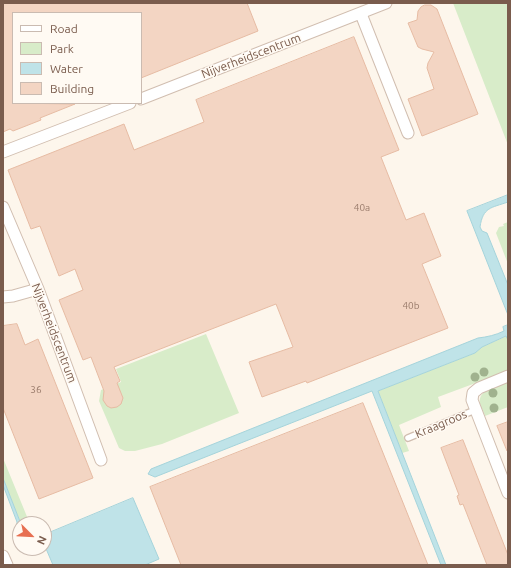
<!DOCTYPE html>
<style>
body{margin:0}
#map{position:relative;width:511px;height:568px;overflow:hidden;background:#fdf6ec;font-family:Ubuntu,sans-serif}
canvas{display:block}
.frame{position:absolute;inset:0;border:4px solid #7a5c4d;pointer-events:none}
.legend{position:absolute;left:12px;top:12px;width:130px;height:92px;box-sizing:border-box;background:#fffaf3;border:1px solid #cabbb1;margin:0;padding:5px 7px;list-style:none;font-size:12px;color:#7a5c4d}
.legend li{display:flex;align-items:center;gap:8px;height:20px}
.legend b{width:20px;border:1px solid #cabbb1}
.north{position:absolute;left:12px;top:516px;width:40px;height:40px;box-sizing:border-box;background:#fffaf3;border:1px solid #cabbb1;border-radius:50%;rotate:114deg;font-size:11px;font-weight:700;line-height:16px;text-align:center;color:#7a5c4d}
.north::after{content:'';display:block;margin:auto;width:14px;height:18px;background:#e76f51;clip-path:polygon(50% 0,100% 100%,50% 72%,0 100%)}
</style>
<div id="map">
<canvas width="511" height="568"></canvas>
<div class="frame"></div>
<ul class="legend">
<li><b style="height:5px;background:#fff"></b>Road</li>
<li><b style="height:11px;background:#d8ecc9"></b>Park</li>
<li><b style="height:11px;background:#bfe3e8"></b>Water</li>
<li><b style="height:11px;background:#f3d5c3"></b>Building</li>
</ul>
<div class="north">N</div>
</div>
<script>
const g = document.querySelector('canvas').getContext('2d');
g.lineJoin = 'round';
function paint(path, color) {
  g.fillStyle = color;
  g.fill(path, 'evenodd');
}
function stroke(path, color, width, dash) {
  g.strokeStyle = color;
  g.lineWidth = width;
  g.lineCap = dash ? 'butt' : 'round';
  g.setLineDash(dash || []);
  g.stroke(path);
}
function write(font, color, halo, rows, align = 'center') {
  g.font = font + ' Ubuntu,sans-serif';
  g.lineWidth = 3;
  g.setLineDash([]);
  g.textBaseline = 'middle';
  g.strokeStyle = halo;
  g.fillStyle = color;
  for (const [text, x, y, turn = 0] of rows) {
    g.save();
    g.translate(x, y);
    g.rotate((+turn || 0) * Math.PI / 180);
    g.textAlign = isNaN(turn) ? turn : align;
    if (halo) g.strokeText(text, 0, 0);
    g.fillText(text, 0, 0);
    g.restore();
  }
}
const green = new Path2D(`
 M453,3H508V145Z
 M508,222V264L496,233L499,227L504,226L503,224Z
 M206,334L239,413L162,444L135,451H125L119,448L99,401L101,390L121,382L116,369Z
 M507,336L508,340V371L438,397L441,407L399,425L409,451L402,453L378,391L475,353L482,347Z
 M508,382V407L485,416C484,412 481,408 480,404C477,389 498,386 508,382Z
 M3,458L30,524H21L3,478Z`);
const water = new Path2D(`
 M508,195V202C491,208 483,207 480,227L482,231L487,233L508,285V315L467,211Z
 M508,325V340L506,336L482,347L475,353L378,391L446,565H441L372,391L155,477L148,474L151,469L478,338C487,337 496,335 504,331L503,327Z
 M3,478L21,524H20L19,530L20,547L16,537L17,522L3,485Z
 M133,498L159,559L145,565H53L44,544V535Z`);
const building = new Path2D(`
 M3,3H247L258,31L141,78V13H13V103L75,104L40,118L41,120L13,131L10,129L3,132Z
 M425,5H431L437,9L478,114L422,136L408,99L434,89L427,68L428,63L434,52L422,49L418,47L408,23L417,20L418,11L421,7Z
 M354,37L399,150L381,157L406,220L424,213L441,256L422,264L448,328L307,383L306,381L262,397L249,362L293,347L276,304L114,367L120,381L117,383L123,398L121,404L117,407L111,408L107,406L103,400L104,391L91,357L83,360L59,300L83,290L75,269L59,276L40,226L31,229L8,170L124,124L134,150L204,122L196,100Z
 M17,324L25,345L38,339L93,478L39,499L3,408V326Z
 M363,403L428,565H181L150,487Z
 M508,422V451H507L497,426Z
 M463,440L508,555V565H487L463,504L460,505L457,496L459,495L441,448Z`);
const lane = new Path2D(`
 M408,438L475,410`);
const street = new Path2D(`
 M361,14L408,133
 M141,99L386,3
 M3,152L130,103
 M3,207L38,289L101,460
 M3,297L13,296L38,289
 M508,376L479,388L473,393L472,400L508,493
 M3,556L7,565`);
const trees = [
 [484,372],
 [475,377],
 [493,393],
 [494,408]
];
const numberNames = [
 ["40a",362,208],
 ["40b",411,306],
 ["36",36,390]
];
const streetNames = [
 ["Nijverheidscentrum",251,56,-21],
 ["Nijverheidscentrum",54,333,69],
 ["Kraagroos",441,424,-23]
];
paint(green, '#d8ecc9');
paint(water, '#bfe3e8');
stroke(water, '#a5d3da', 1);
paint(building, '#f3d5c3');
stroke(building, '#e6bba3', 1);
stroke(lane, '#d1beb0', 8);
stroke(street, '#d1beb0', 13);
stroke(lane, '#fff', 5.5);
stroke(street, '#fff', 11);
g.fillStyle = '#a0b28e';
for (const [x, y] of trees) {
  g.beginPath();
  g.arc(x, y, 4.5, 0, 2 * Math.PI);
  g.fill();
}
write('10px', '#987a6a', null, numberNames);
write('12px', '#7a5c4d', '#fffaf3', streetNames);
</script>
